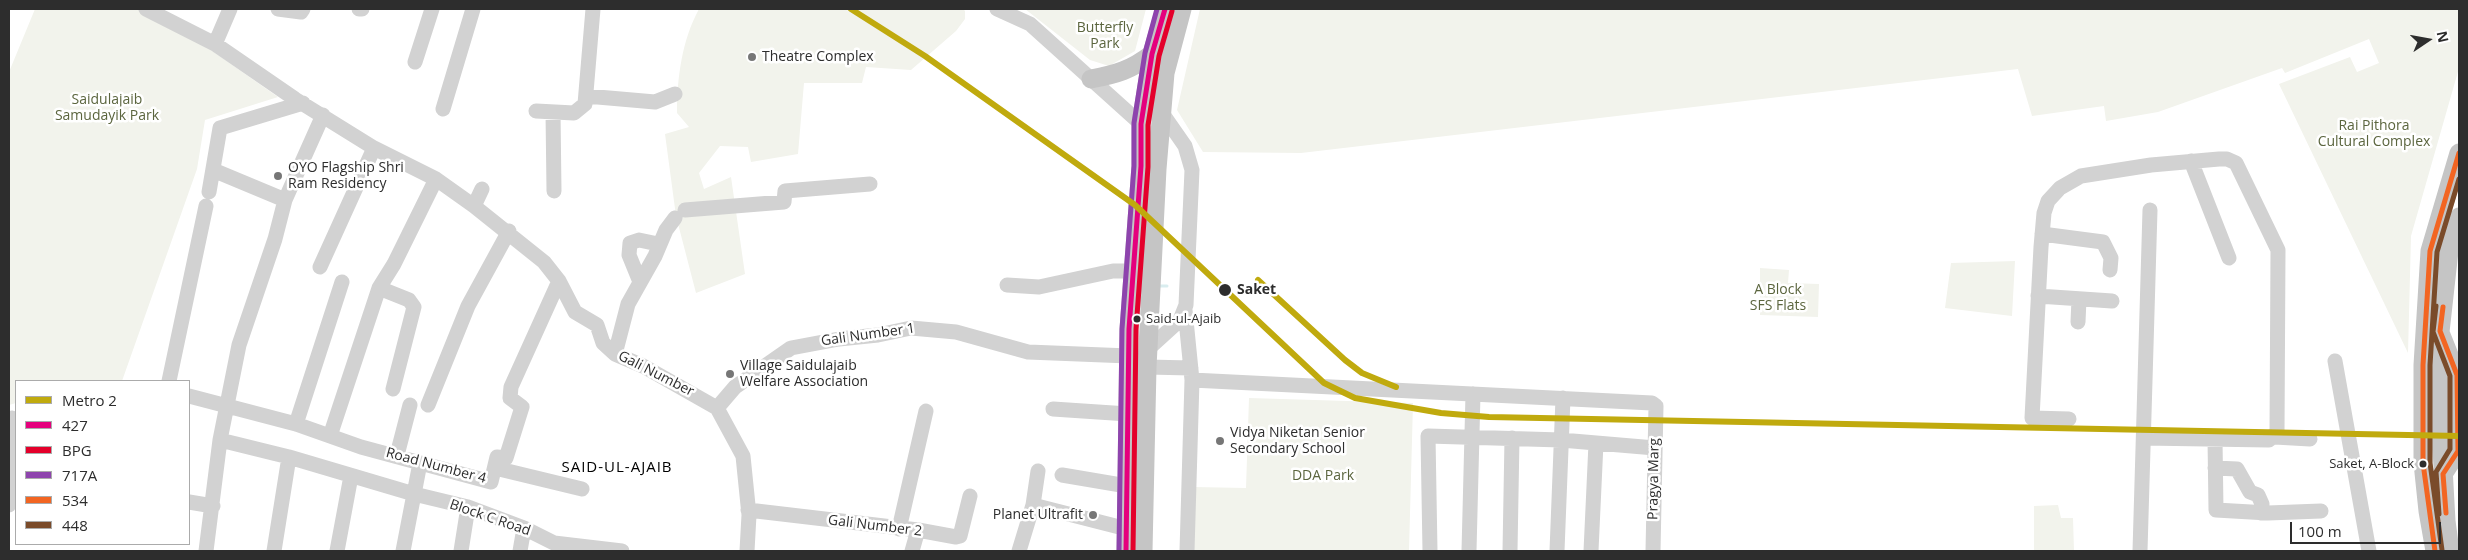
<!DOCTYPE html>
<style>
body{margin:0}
#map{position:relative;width:2468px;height:560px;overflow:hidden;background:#fff;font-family:"Open Sans",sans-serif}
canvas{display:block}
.frame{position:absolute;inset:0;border:10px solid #2d2d2d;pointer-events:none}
.legend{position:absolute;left:15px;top:380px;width:175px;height:165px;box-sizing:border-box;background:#fff;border:1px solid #ababab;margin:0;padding:6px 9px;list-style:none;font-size:15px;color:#2d2d2d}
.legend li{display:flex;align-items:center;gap:10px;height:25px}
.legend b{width:25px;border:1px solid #ababab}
.north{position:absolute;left:2403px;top:15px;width:50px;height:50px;-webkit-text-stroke:4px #fff;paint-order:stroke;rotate:78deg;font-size:14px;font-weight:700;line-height:20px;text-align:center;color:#2d2d2d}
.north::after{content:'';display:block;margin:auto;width:18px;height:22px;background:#2d2d2d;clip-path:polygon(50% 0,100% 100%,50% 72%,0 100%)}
.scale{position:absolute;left:2290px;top:522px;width:151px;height:22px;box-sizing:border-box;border:2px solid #2d2d2d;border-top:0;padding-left:6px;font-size:15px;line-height:18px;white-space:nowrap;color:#2d2d2d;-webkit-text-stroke:4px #fff;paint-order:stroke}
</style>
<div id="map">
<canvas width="2468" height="560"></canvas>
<div class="frame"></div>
<ul class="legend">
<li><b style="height:6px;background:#c0aa0e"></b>Metro 2</li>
<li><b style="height:6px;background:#e5007d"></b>427</li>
<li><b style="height:6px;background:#e4002b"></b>BPG</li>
<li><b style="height:6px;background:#8e44ad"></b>717A</li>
<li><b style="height:6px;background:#f26522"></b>534</li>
<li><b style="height:6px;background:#7a4b2a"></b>448</li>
</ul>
<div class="north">N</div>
<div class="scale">100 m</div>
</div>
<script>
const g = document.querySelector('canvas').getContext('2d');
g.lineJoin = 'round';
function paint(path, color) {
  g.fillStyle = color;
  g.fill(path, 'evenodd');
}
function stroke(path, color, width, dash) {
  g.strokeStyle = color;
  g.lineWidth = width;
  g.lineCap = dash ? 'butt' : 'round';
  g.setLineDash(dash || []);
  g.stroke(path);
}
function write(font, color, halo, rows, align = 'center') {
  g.font = font + ' "Open Sans",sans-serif';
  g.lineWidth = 5;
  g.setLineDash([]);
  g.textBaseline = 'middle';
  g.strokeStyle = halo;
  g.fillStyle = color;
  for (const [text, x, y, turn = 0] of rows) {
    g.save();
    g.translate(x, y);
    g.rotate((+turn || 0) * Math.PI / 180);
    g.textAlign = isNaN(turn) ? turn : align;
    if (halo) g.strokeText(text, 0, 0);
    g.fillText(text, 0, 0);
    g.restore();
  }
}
const green = new Path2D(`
 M35,9H137L208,48L278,97L205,120L197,169L122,381H16V403L9,405V72Z
 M699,9H963L965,11V19L956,31L911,70L866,67L862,83H804L798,154L751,162L748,147L720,146L699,173L704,189L731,177L745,274L696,293L676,216L665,134L689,127L677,113C677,78 682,40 699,9Z
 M1025,9H1146L1135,51L1109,66L1090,60Z
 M1200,9H2459V68L2411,236L2408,353L2279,84L2350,57L2357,72L2379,63L2369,39L2285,73L2282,68L2158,112L2106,121L2104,106L2032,116L2018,69L1301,153L1203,152L1177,110Z
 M2015,261L2012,316L1945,308L1951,263Z
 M1760,268L1789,270L1788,283L1819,284L1818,317L1760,315Z
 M1249,398L1413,403L1409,551H1193L1194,487L1246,488Z
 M2058,505L2061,518H2073L2074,551H2034V506Z`);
const stream = new Path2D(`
 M1157,286H1167`);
const minor = new Path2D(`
 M146,9L215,44L295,99L374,148L436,179L474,206L544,262L559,281L575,312L597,325L603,343L615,354L643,366L717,408L743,456L749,515L747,551
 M278,9L301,12L303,9
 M359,9H362
 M997,9L1030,24L1141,124
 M215,44L230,9
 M415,62L432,9
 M586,96L655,102L675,94
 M443,109L473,9
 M536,111L574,113L585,104L593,9
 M553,112L554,191
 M2191,161L2229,258
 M213,170L285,200
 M209,192L220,128L303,103
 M474,206L482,189
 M685,210L784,202L785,191L870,184
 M2042,234L2103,242L2111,258L2110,270
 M320,267L374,148
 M640,282L629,255L630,243L639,240L658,244
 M1007,285L1039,287L1113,271H1132
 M379,288L409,300L414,307L393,389
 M2038,296L2112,301
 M1185,310L1192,380L1187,551
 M2078,322L2079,299
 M1147,350L1180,320L1186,305L1192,170L1185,146L1162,113
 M615,354L628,304L655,256L666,230L675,218
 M2335,361L2369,551
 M1147,367L1191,368
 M1192,380L1652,403L1656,406L1653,551
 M169,381L206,206
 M189,396L296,424L361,447L491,482L497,457L506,458L522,407L510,398L511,387L559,281
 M428,405L468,306L509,231
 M717,408L735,387L791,348L839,339L878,335L911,328L956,332L1028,352L1129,356
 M1053,409L1128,414
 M2069,419L2032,418L2041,247L2044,213L2048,201L2060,188L2081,176L2151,165L2219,159H2227L2236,163L2278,250L2277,432L2269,440L2144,438
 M296,424L342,282
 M330,436L379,288L394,264L436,179
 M2275,437L2310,439
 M2215,439L2216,510L2268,513L2321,511
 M220,440L289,457L414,494L468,507L524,528L554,543L622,551
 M397,455L410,405
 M495,468L582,489
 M2215,468L2237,469L2250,492L2258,495L2262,504L2261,513
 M1062,475L1127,486
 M189,502L213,506
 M9,505L12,418
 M1033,505L1135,531
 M748,510L918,530L956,537L960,536L970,496
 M899,529L926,411
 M206,551L220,440L239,345L275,239L285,200L323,115
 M274,551L289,457
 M337,551L351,476
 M403,551L420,463
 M461,551L468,507
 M520,551L524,528
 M912,551L918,530
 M1019,551L1033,505L1038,471
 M1430,551L1428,436L1561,440L1655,448
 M1469,551L1473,394
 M1510,551L1512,438
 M1557,551L1563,398
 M1591,551L1596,443
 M2140,551L2150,210`);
const major = new Path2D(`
 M1091,79C1117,74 1131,70 1152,54
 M2441,335L2457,375L2458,451L2443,474
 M1126,551L1129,329L1141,166V124L1152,54L1165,9
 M1143,551L1147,367L1157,169L1165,73L1182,9
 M2435,551L2428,511L2423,463V365L2430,251L2459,153
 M2450,551L2446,521L2437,359L2449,251L2459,217`);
const bus1 = new Path2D(`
 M1126,551L1129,329L1141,166V124L1152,54L1165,9`);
const bus2 = new Path2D(`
 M1133,551L1136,329L1148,167V125L1159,56L1172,11`);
const bus3 = new Path2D(`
 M1119,551L1122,329L1134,166V123L1145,53L1157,9`);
const bus4 = new Path2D(`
 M2443,307L2440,331L2457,375L2458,451L2443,474L2446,513
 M2435,551L2423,463V365L2430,251L2459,153`);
const bus5 = new Path2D(`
 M2436,306L2433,332L2450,376V449L2436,472L2439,514
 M2442,550L2430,463V365L2437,252L2459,179`);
const metro1 = new Path2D(`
 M851,9L925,56L1135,205L1324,383L1355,398L1441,413L1489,417L2459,436
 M1258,280L1345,360L1362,373L1396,387`);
const markers = [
 [752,57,5,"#767676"],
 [278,176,5,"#767676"],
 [1225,290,7,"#2d2d2d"],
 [1137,319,4.5,"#2d2d2d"],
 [730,374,5,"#767676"],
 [1220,441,5,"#767676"],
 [2423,464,4.5,"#2d2d2d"],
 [1093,515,5,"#767676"]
];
const busNames = [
 ["Said-ul-Ajaib",1146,319],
 ["Saket, A-Block",2414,464,"right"]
];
const parkNames = [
 ["Butterfly",1105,28],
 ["Park",1105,44],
 ["Saidulajaib",107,100],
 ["Samudayik Park",107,116],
 ["Rai Pithora",2374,126],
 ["Cultural Complex",2374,142],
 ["A Block",1778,290],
 ["SFS Flats",1778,306],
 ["DDA Park",1323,476]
];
const poiNames = [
 ["Theatre Complex",762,57],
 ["OYO Flagship Shri",288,168],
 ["Ram Residency",288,184],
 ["Village Saidulajaib",740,366],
 ["Welfare Association",740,382],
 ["Vidya Niketan Senior",1230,433],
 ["Secondary School",1230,449],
 ["Planet Ultrafit",1083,515,"right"]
];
const stopNames = [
 ["Saket",1237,290]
];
const streetNames = [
 ["Gali Number 1",868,335,-8],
 ["Gali Number",656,374,27],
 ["Road Number 4",436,466,15],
 ["Pragya Marg",1654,479,-89],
 ["Block C Road",490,518,19],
 ["Gali Number 2",875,526,7]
];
const neighbourhoodNames = [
 ["SAID-UL-AJAIB",617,468]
];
paint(green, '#f2f3ec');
stroke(stream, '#d9edef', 3);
stroke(minor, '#d2d2d2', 15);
stroke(major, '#c5c5c5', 19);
stroke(bus1, '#e5007d', 5);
stroke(bus2, '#e4002b', 5);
stroke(bus3, '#8e44ad', 5);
stroke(bus4, '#f26522', 5);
stroke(bus5, '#7a4b2a', 5);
stroke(metro1, '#c0aa0e', 6);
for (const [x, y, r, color] of markers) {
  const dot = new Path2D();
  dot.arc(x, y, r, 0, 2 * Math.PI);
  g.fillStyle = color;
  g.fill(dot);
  stroke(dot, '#fff', 2);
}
write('13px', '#2d2d2d', '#fff', busNames, 'left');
write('14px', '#5b653e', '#fff', parkNames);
write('14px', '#2d2d2d', '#fff', poiNames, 'left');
write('bold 14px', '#2d2d2d', '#fff', stopNames, 'left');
write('14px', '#2d2d2d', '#fff', streetNames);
g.letterSpacing = '1px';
write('15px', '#000', '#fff', neighbourhoodNames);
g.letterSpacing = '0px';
</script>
